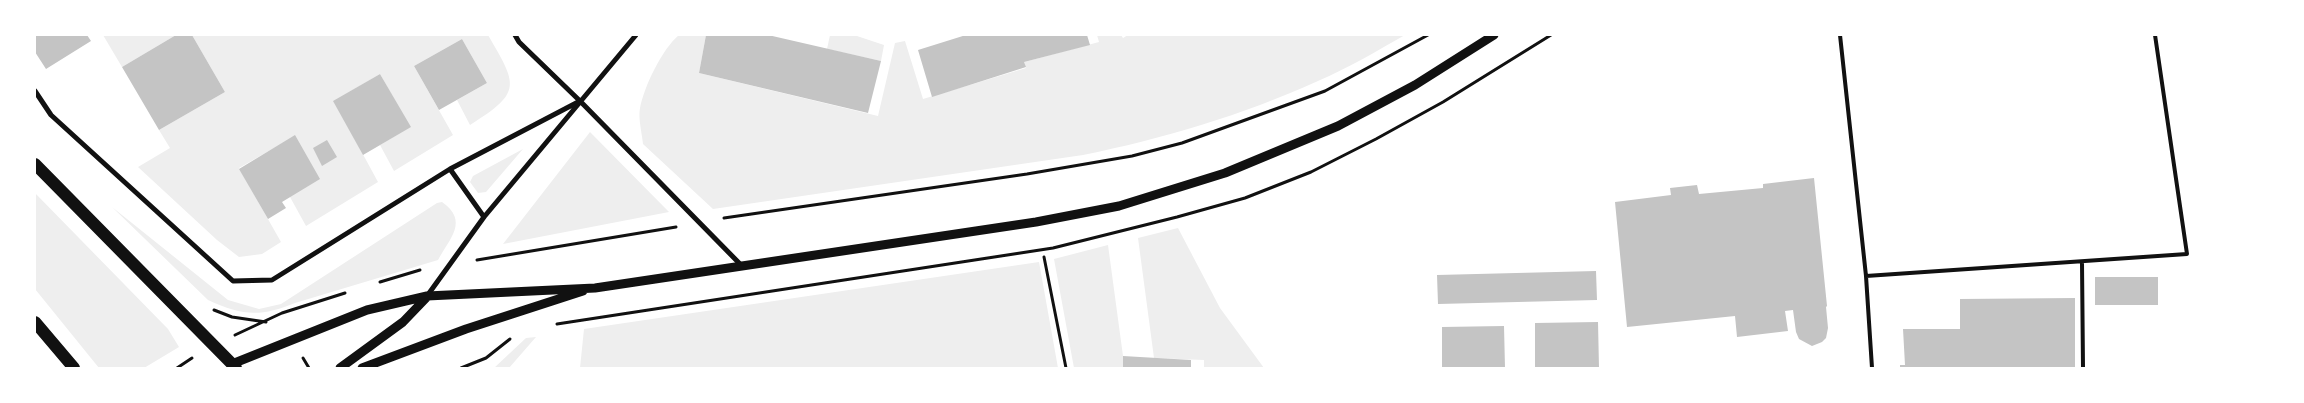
<!DOCTYPE html>
<style>
body{margin:0}
#map{position:relative;width:2304px;height:403px;overflow:hidden;background:#fff;font-family:Overpass,sans-serif}
canvas{display:block}
.frame{position:absolute;inset:0;border:36px solid #fff;pointer-events:none}
</style>
<div id="map">
<canvas width="2304" height="403"></canvas>
<div class="frame"></div>
</div>
<script>
const g = document.querySelector('canvas').getContext('2d');
g.lineJoin = 'round';
function paint(path, color) {
  g.fillStyle = color;
  g.fill(path, 'evenodd');
}
function stroke(path, color, width, dash) {
  g.strokeStyle = color;
  g.lineWidth = width;
  g.lineCap = dash ? 'butt' : 'round';
  g.setLineDash(dash || []);
  g.stroke(path);
}
const green = new Path2D(`
 M103,35H176L122,67Z
 M192,35H488C517,85 523,92 470,125L457,100L487,83L462,39L414,66L453,135L394,171L380,145L410,127L380,74L334,101L378,182L306,226L290,197L295,136L239,168L281,242L262,254L239,257L217,240L138,167L170,148L159,130L225,92Z
 M679,35H706L699,73L878,116L895,43L905,41L923,99L1026,68L1024,62L1099,42L1097,35H1121L1123,38L1128,35H1405C1377,51 1348,68 1318,81C1243,115 1162,139 1083,155L713,209L643,144C642,133 638,119 640,108C644,87 662,49 679,35Z
 M830,35H854L884,45L881,61L827,49Z
 M590,132L669,212L503,244Z
 M523,149L486,192L478,193L470,182L473,176Z
 M35,193L168,329L179,347L144,368H99L35,289Z
 M442,202C469,221 450,238 438,260L295,303C261,317 242,316 208,300L112,207L228,300L259,309L281,304L437,203Z
 M1178,228L1220,308L1264,368H1204V360L1154,358L1138,238Z
 M1108,245L1123,356V368H1074L1054,259Z
 M1039,262L1058,368H580L584,329Z
 M536,337L509,368H494L526,338Z`);
const building = new Path2D(`
 M35,35H87L91,41L46,69L35,52Z
 M176,35H192L225,92L159,130L122,67Z
 M706,35H768L881,61L868,113L699,73Z
 M966,35H1087L1090,45L1024,62L1026,67L932,97L918,50Z
 M462,39L487,83L439,110L414,66Z
 M380,74L411,127L363,155L333,101Z
 M295,135L320,179L282,202L286,208L268,219L239,169Z
 M327,140L337,157L322,166L313,148Z
 M1814,178L1827,306L1826,307L1828,328L1826,338L1822,342L1812,346L1799,339L1796,332L1793,310L1785,311L1788,331L1737,337L1735,316L1627,327L1615,202L1671,195L1670,188L1697,185L1699,194L1763,188V184Z
 M1596,271L1597,300L1438,304L1437,275Z
 M2095,277H2158V305H2095Z
 M2075,298V368H1900V365H1905L1903,329H1960V299Z
 M1598,322L1599,368H1535V323Z
 M1504,326L1505,368H1442V327Z
 M1123,356L1191,360V368H1123Z`);
const path = new Path2D(`
 M724,218L1027,174L1132,156L1182,143L1325,91L1428,35
 M1044,257L1066,368
 M477,260L676,227
 M380,282L420,270
 M214,310L232,317L266,322
 M557,324L1053,248L1177,217L1245,198L1311,172L1376,139L1443,102L1551,35
 M235,335L282,313L345,293
 M303,358L309,368
 M177,368L192,358
 M461,368L486,358L510,339`);
const service = new Path2D(`
 M1840,35L1866,276L1872,368
 M2082,263L2083,368
 M1866,276L2187,254L2155,35`);
const minor = new Path2D(`
 M35,91L51,115L233,281L272,280L450,169L580,101L519,42L515,35
 M580,101L742,266
 M450,169L484,217
 M427,296L484,217L636,35`);
const tertiary = new Path2D(`
 M232,364L367,310L427,296L595,288L1036,222L1119,206L1225,173L1338,126L1415,85L1494,35
 M340,368L403,322L427,297
 M362,368L466,329L583,291`);
const primary = new Path2D(`
 M35,164L236,368
 M35,322L74,368`);
paint(green, '#eee');
paint(building, '#c4c4c4');
stroke(path, '#111', 3);
stroke(service, '#111', 4);
stroke(minor, '#111', 5);
stroke(tertiary, '#111', 9);
stroke(primary, '#111', 12);
</script>
